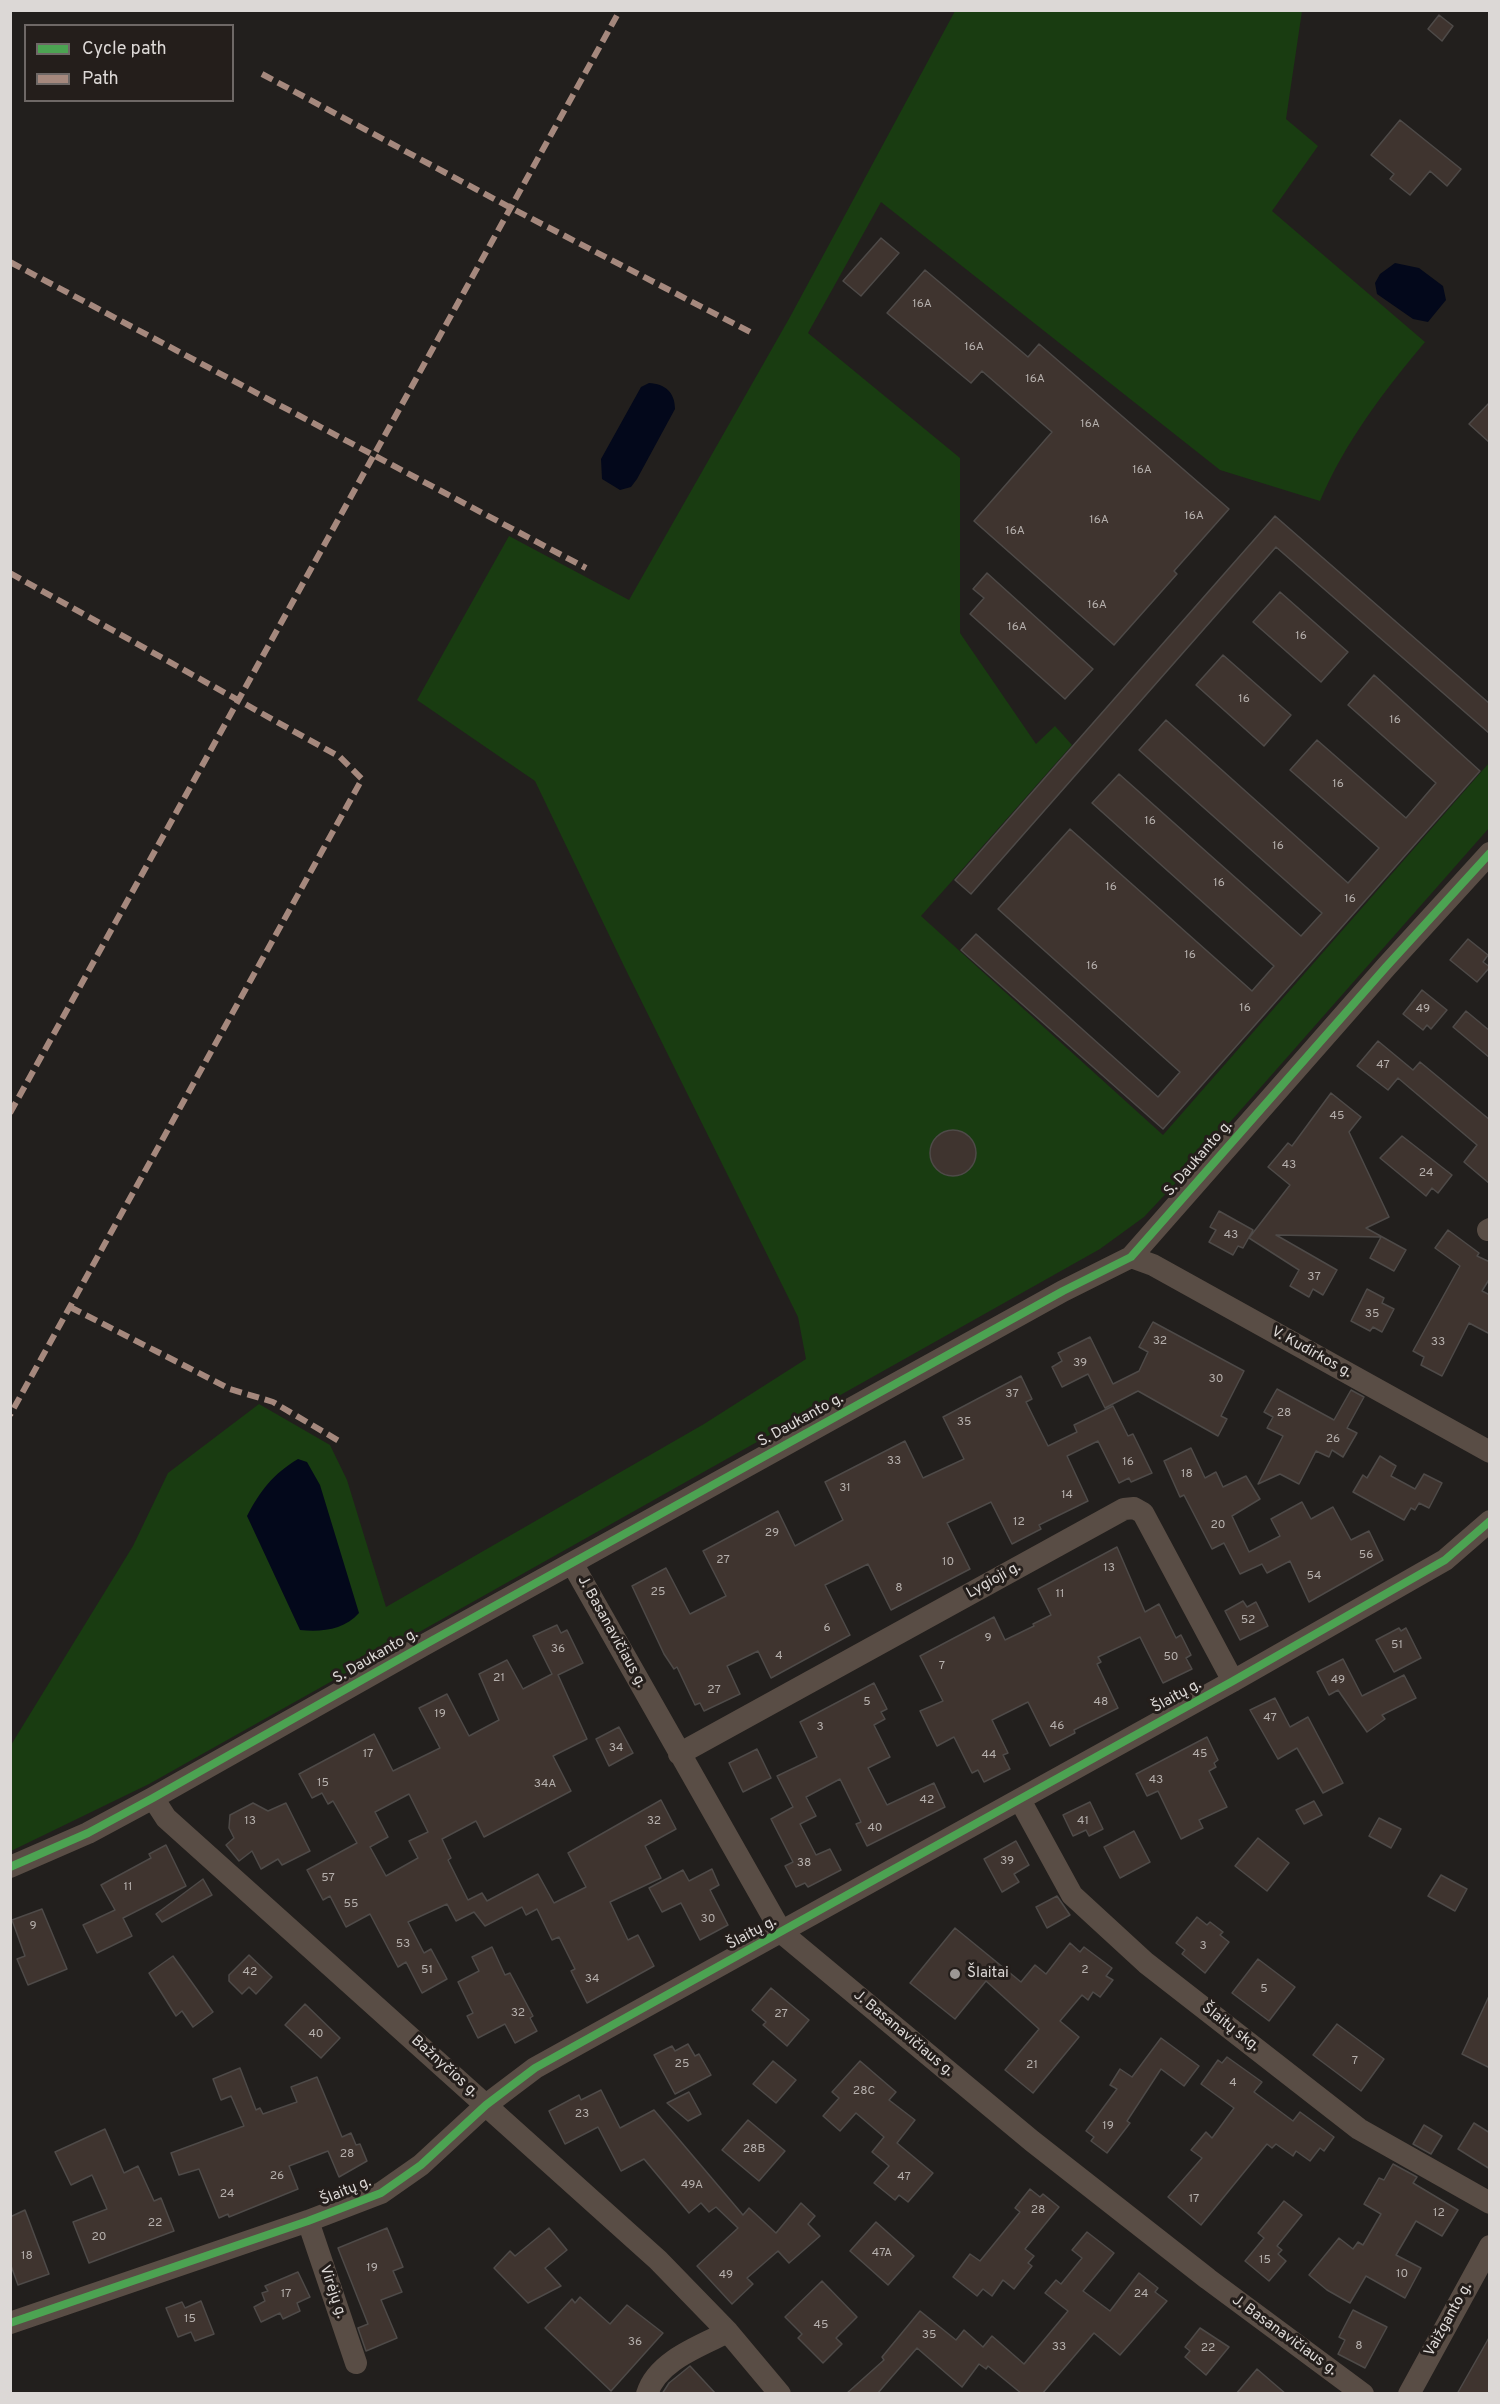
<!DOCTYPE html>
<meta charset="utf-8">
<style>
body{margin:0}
#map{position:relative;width:1500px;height:2404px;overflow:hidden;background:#221f1d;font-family:Overpass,sans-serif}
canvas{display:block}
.frame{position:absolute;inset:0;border:12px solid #dcd8d6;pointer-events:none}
.legend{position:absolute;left:24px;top:24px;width:210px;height:78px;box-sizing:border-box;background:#241e1b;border:2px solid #6e6866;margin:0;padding:8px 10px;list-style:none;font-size:18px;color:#dcd8d6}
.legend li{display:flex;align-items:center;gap:12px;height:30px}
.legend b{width:30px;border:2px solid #6e6866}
</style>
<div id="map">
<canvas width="1500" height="2404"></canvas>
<div class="frame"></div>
<ul class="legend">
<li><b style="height:8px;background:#4ca352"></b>Cycle path</li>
<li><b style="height:8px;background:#a5887d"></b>Path</li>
</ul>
</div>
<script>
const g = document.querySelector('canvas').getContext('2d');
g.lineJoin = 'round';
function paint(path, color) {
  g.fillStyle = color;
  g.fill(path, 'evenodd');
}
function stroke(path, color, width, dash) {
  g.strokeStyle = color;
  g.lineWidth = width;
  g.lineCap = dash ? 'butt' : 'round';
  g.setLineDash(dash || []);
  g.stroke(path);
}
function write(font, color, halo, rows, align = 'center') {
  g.font = font + ' Overpass,sans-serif';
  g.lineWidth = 6;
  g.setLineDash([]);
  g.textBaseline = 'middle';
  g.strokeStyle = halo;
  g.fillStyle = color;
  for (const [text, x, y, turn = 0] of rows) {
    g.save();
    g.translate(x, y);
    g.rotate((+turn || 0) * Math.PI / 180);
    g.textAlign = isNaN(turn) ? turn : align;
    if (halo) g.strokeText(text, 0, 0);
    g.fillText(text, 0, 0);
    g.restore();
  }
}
const green = new Path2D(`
 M955,11H1302L1286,119L1318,146L1272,211L1425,342C1384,391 1345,442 1320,501L1220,470L881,202L808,333L960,458V633L1036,744L1055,726L1072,745L921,916L1163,1135L1489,763V828L1187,1171L1144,1217L1100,1249L149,1784L11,1851V1745L133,1546L168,1473L259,1404L330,1445L347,1480L386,1607L704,1424L806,1359L798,1317L624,966L535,781L417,700L509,536L629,600L790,317Z`);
const water = new Path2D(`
 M1395,263L1419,268L1443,286L1446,300L1428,322L1413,319L1377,294L1375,283L1380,274Z
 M649,383C665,384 675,392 675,409L637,479L631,487L620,490L602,479L601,459L641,387Z
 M298,1459L307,1462L320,1485L359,1613C344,1630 322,1632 300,1630L247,1516C260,1491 273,1474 298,1459Z`);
const building = new Path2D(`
 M1439,15L1453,26L1442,41L1428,29Z
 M1400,120L1461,169L1447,186L1430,171L1410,195L1390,179L1394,174L1371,155Z
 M881,238L899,253L861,296L843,281Z
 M925,270L1028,357L1039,344L1229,509L1174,571L1177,574L1114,645L974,521L1052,432L982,371L971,383L887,313Z
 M1490,402V443L1469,424Z
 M1275,516L1490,704V734L1276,547L971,894L955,880Z
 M987,573L1093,669L1065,699L970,614L984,598L973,589Z
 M1280,592L1348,652L1321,682L1253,622Z
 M1223,655L1291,715L1264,746L1196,685Z
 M1374,675L1480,771L1163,1129L961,950L976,934L1158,1097L1180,1072L998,909L1070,829L1252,991L1274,966L1092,803L1119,774L1301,936L1322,913L1139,750L1166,720L1348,883L1379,848L1290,770L1317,740L1406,818L1436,783L1348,705Z
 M1468,939L1488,955L1483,962L1490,967L1477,982L1450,960Z
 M1422,990L1447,1010L1431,1029L1427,1025L1423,1030L1403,1014Z
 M1466,1011L1490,1031V1058L1453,1027Z
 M1378,1041L1413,1070L1420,1062L1490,1120V1184L1464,1162L1477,1145L1398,1078L1388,1090L1357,1066Z
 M1331,1093L1361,1117L1349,1132L1389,1217L1366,1228L1406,1250L1394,1271L1370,1258L1381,1237L1276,1235L1337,1270L1323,1295L1313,1289L1309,1297L1290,1286L1299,1270L1249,1238L1290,1185L1268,1167L1288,1143L1292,1146Z
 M930 1153a23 23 0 1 1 46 0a23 23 0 1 1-46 0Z
 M1402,1136L1452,1175L1438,1193L1432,1188L1426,1196L1380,1158Z
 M1219,1211L1253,1230L1243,1248L1238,1246L1233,1255L1209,1242L1216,1230L1210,1227Z
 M1448,1230L1479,1253L1477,1256L1490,1262V1278L1482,1291L1490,1295V1334L1469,1323L1442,1376L1421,1365L1424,1357L1413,1351L1460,1266L1435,1248Z
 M1367,1289L1384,1298L1382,1303L1394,1309L1382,1332L1373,1327L1370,1331L1351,1321Z
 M1153,1322L1244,1371L1221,1416L1227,1419L1218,1436L1138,1391L1105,1408L1088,1374L1062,1387L1052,1367L1062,1361L1058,1353L1090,1337L1113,1384L1139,1371L1148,1352L1139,1347Z
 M1021,1376L1032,1399L1026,1402L1048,1446L1077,1432L1074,1425L1113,1406L1128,1436L1133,1434L1152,1473L1131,1482L1129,1478L1119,1483L1098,1441L1067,1456L1088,1501L1039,1525L1041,1529L1012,1544L991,1502L947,1523L970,1569L891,1610L868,1564L825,1585L850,1635L771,1678L758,1651L727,1666L740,1694L704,1711L700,1703L695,1705L677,1667L674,1669L664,1654L632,1586L666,1568L690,1614L726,1596L703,1551L778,1511L795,1546L843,1520L825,1482L905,1441L923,1478L964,1459L943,1417Z
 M1277,1389L1334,1420L1351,1390L1364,1397L1347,1428L1357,1433L1343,1457L1332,1450L1329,1457L1316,1451L1299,1484L1280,1474L1258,1484L1283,1436L1267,1428L1273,1417L1264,1412Z
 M1191,1448L1205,1478L1216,1472L1223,1487L1246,1476L1260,1499L1232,1516L1249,1552L1280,1536L1271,1519L1302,1502L1311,1519L1333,1507L1351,1540L1369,1531L1383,1560L1309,1602L1290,1561L1267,1573L1262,1564L1240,1574L1224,1543L1212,1549L1184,1495L1180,1497L1164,1461Z
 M1380,1456L1396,1466L1391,1476L1415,1489L1424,1474L1442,1483L1429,1508L1419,1503L1415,1510L1411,1508L1404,1520L1353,1492L1363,1475L1367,1478Z
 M1117,1547L1145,1612L1159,1604L1176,1638L1181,1635L1191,1655L1186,1658L1192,1669L1163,1683L1140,1637L1098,1657L1101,1662L1097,1664L1118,1708L1074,1730L1075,1733L1050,1746L1028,1702L992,1720L1008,1753L1003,1755L1010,1769L984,1782L978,1770L972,1773L954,1737L937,1746L920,1711L943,1701L920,1656L994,1617L1005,1640L1034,1626L1033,1624L1051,1615L1038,1589Z
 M1243,1601L1247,1607L1256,1602L1268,1626L1240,1640L1225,1611Z
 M557,1625L561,1633L567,1630L583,1663L558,1675L587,1739L553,1756L571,1791L484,1837L476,1821L442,1839L451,1858L448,1860L468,1900L482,1893L487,1901L538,1874L554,1903L586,1887L568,1853L661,1800L676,1829L645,1846L661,1878L610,1902L628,1940L638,1935L654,1966L587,2003L571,1971L575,1969L559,1937L552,1940L537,1909L526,1915L522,1907L485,1926L474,1912L456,1921L447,1904L408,1922L424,1953L431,1949L447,1979L422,1993L406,1962L398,1967L370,1914L346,1927L330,1896L323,1900L307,1870L357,1843L333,1801L328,1804L322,1793L312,1798L299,1774L374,1734L393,1771L440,1748L419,1708L447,1694L469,1736L499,1720L479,1674L507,1660L523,1689L552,1674L533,1636ZM409,1794L428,1832L409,1841L418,1858L386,1876L370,1847L388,1837L375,1812Z
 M1399,1628L1401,1631L1406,1628L1421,1658L1394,1672L1376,1640Z
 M1343,1659L1362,1696L1404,1675L1416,1698L1382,1715L1385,1719L1367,1732L1338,1690L1329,1695L1317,1672Z
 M874,1683L887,1709L881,1712L885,1719L874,1725L890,1757L868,1768L887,1805L934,1783L945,1807L867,1846L856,1824L861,1822L840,1779L806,1797L816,1816L800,1824L816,1855L830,1849L841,1870L808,1887L805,1883L796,1887L785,1866L793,1862L771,1819L793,1807L777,1776L817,1757L800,1722Z
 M1275,1698L1290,1727L1308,1717L1343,1783L1323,1793L1297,1748L1278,1759L1250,1710Z
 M619,1727L633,1753L609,1766L596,1739Z
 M1207,1737L1218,1760L1214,1763L1216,1767L1209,1771L1227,1807L1199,1820L1203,1828L1181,1839L1158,1791L1147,1796L1136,1774Z
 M757,1749L771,1778L743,1792L729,1763Z
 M1314,1801L1322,1815L1304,1824L1296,1810Z
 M1090,1802L1103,1829L1089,1836L1086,1830L1073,1836L1063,1815Z
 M253,1803L268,1811L286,1803L310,1851L282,1865L278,1859L261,1869L252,1851L239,1861L226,1845L234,1838L229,1828L230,1815Z
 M1379,1818L1401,1829L1391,1848L1369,1836Z
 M1134,1831L1150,1862L1120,1878L1104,1847Z
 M1258,1838L1289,1863L1267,1891L1235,1866Z
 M1016,1841L1029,1865L1014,1874L1019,1882L1002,1892L984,1859Z
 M166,1845L186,1886L123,1918L132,1936L97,1953L83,1925L115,1910L101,1885L151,1858L149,1854Z
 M712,1869L719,1885L710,1890L728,1925L700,1940L681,1903L662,1912L649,1888L683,1870L689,1881Z
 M1441,1875L1467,1889L1455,1911L1428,1896Z
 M203,1879L212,1895L162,1922L156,1914Z
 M1057,1896L1070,1915L1047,1928L1036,1907Z
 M42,1909L67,1969L28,1985L17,1959L25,1956L12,1920Z
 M1197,1917L1207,1925L1210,1922L1223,1932L1220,1935L1229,1942L1205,1973L1182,1954L1185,1950L1176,1943Z
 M955,1928L1021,1982L1035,1965L1046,1974L1070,1943L1080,1952L1084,1947L1112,1968L1106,1976L1113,1980L1100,1997L1093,1992L1088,2000L1082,1995L1060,2021L1079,2037L1033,2093L1005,2070L1039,2029L986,1981L955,2019L910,1983Z
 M492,1947L505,1975L510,1973L533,2016L530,2018L537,2031L515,2043L505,2024L478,2038L467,2016L473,2013L458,1982L479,1971L472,1957Z
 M249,1955L272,1977L256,1994L249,1987L242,1994L229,1981V1975Z
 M173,1956L213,2012L193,2027L182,2011L176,2016L149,1973Z
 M1258,1959L1295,1987L1269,2021L1232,1993Z
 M771,1988L809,2020L787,2046L763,2025L766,2022L752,2010Z
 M1490,1994V2068L1462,2054Z
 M305,2004L340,2038L321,2058L285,2025Z
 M1337,2024L1384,2059L1361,2091L1313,2055Z
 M1161,2038L1199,2066L1184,2086L1161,2069L1127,2121L1130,2123L1107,2153L1091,2141L1094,2137L1086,2131L1117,2089L1110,2085L1120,2069L1132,2077Z
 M688,2044L695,2056L699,2054L711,2075L675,2094L654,2055L672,2046L675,2051Z
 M1227,2057L1262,2082L1254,2092L1293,2121L1300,2112L1334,2137L1324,2151L1320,2148L1310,2161L1296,2151L1293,2156L1276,2144L1272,2148L1267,2144L1201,2225L1168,2197L1202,2158L1191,2150L1206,2132L1212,2138L1234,2108L1201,2084L1218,2060L1222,2063Z
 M773,2061L796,2080L776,2103L753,2084Z
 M860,2061L896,2092L889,2100L915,2120L897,2143L933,2173L908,2202L899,2195L895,2200L874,2183L889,2166L872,2152L884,2137L856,2113L840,2131L823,2116L839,2098L832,2092Z
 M240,2068L256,2110L260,2108L263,2114L297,2102L291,2087L317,2077L342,2137L351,2133L356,2145L360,2144L367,2161L339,2177L328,2151L289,2166L298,2189L229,2217L228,2214L219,2218L199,2169L179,2175L171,2153L244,2126L231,2096L221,2100L213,2079Z
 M601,2090L620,2128L654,2110L743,2215L749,2208L776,2233L801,2203L815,2216L808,2224L820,2236L789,2263L778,2251L747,2278L753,2284L732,2304L697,2266L738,2228L716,2207L709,2212L701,2203L689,2213L644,2159L621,2171L598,2127L565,2144L549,2111L579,2095L581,2100Z
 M689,2092L701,2114L688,2121L667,2103Z
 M748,2120L785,2151L759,2181L722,2150Z
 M1474,2123L1490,2133V2169L1458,2149Z
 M1424,2125L1442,2136L1431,2154L1413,2144Z
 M105,2129L124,2173L138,2166L154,2201L161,2198L174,2231L89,2263L73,2222L107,2209L92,2175L71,2185L55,2152Z
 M1393,2164L1417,2177L1413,2183L1458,2210L1442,2236L1416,2221L1396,2255L1421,2268L1405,2298L1366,2276L1350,2303L1327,2290L1309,2275L1339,2238L1353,2249L1358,2242L1363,2245L1381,2214L1364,2204L1379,2178L1384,2180Z
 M1030,2189L1040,2197L1043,2194L1059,2207L1025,2249L1034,2256L1028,2263L1032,2266L1014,2289L1003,2280L992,2296L983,2289L977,2296L953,2277L970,2254L980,2261L1020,2212L1015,2208Z
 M1284,2201L1302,2215L1277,2246L1282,2250L1278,2254L1286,2261L1269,2281L1245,2261L1264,2238L1258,2233Z
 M25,2210L49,2274L18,2285L10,2263V2217Z
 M876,2222L914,2256L888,2285L850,2251Z
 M387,2228L403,2267L393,2271L402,2292L381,2300L397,2338L366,2351L358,2328L368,2324L338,2248Z
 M549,2228L567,2250L545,2268L561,2286L528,2303L494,2268L510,2251L515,2256Z
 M1087,2232L1114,2253L1083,2291L1110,2311L1139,2273L1158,2288L1155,2292L1167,2301L1120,2355L1094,2333L1042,2394H1022L988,2366L986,2369L979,2364L962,2387L917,2348L877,2394H846L884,2360L882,2357L920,2311L956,2340L964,2330L983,2347L992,2336L1024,2364L1068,2311L1045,2293L1056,2280L1061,2284L1082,2258L1072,2250Z
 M298,2272L310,2297L297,2303L300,2311L283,2319L280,2313L261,2322L254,2307L265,2301L262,2293L268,2291L265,2286Z
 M822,2281L857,2317L836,2338L842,2344L823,2363L798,2338L802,2334L785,2317Z
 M580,2297L610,2324L627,2305L663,2333L611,2391L545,2328L572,2299L575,2303Z
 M201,2301L214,2334L195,2341L191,2332L178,2337L166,2308L182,2302L185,2308Z
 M1353,2310L1387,2327L1365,2368L1338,2354L1345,2340L1339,2337Z
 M1200,2328L1229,2347L1206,2375L1185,2357L1190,2351L1185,2347Z
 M1490,2336V2394H1457Z
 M690,2366L716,2394H662L669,2383Z
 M1257,2369L1272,2382L1286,2394H1236Z`);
const minor = new Path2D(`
 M1488,1230L1490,1229
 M1131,1257L1153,1265L1490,1452
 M572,1563L782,1933L1032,2141L1208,2279L1363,2394
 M679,1754L1124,1509L1134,1508L1143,1513L1233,1681
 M153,1798L166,1818L658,2260L728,2332L780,2394
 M1020,1800L1072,1895L1146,1963L1359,2129L1490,2203
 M10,1867L88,1833L153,1798L424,1645L1063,1291L1131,1257L1386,967L1490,853
 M308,2221L356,2363
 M10,2323L308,2221L381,2193L421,2165L486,2105L535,2068L1233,1681L1445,1560L1490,1521
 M647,2394C657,2361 700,2346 728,2332
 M1409,2394L1490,2246`);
const quiet = new Path2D(`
 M262,74L511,208L754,334
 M10,262L586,568
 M10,573L340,757L362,779L10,1415
 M10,1113L620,10
 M70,1307L230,1389L273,1402L339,1441`);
const cycleway = new Path2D(`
 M10,1867L88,1833L153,1798L424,1645L1063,1291L1131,1257L1386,967L1490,853
 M10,2323L308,2221L381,2193L421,2165L486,2105L535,2068L1233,1681L1445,1560L1490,1521`);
const markers = [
 [955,1974,6,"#9b9795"]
];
const numberNames = [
 ["16A",922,305],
 ["16A",974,348],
 ["16A",1035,380],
 ["16A",1090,425],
 ["16A",1142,471],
 ["16A",1194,517],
 ["16A",1099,521],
 ["16A",1015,532],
 ["16A",1097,606],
 ["16A",1017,628],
 ["16",1301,637],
 ["16",1244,700],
 ["16",1395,721],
 ["16",1338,785],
 ["16",1150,822],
 ["16",1278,847],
 ["16",1219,884],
 ["16",1111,888],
 ["16",1350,900],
 ["16",1190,956],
 ["16",1092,967],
 ["16",1245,1009],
 ["49",1423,1010],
 ["47",1383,1066],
 ["45",1337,1117],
 ["43",1289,1166],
 ["24",1426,1174],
 ["43",1231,1236],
 ["37",1314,1278],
 ["35",1372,1315],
 ["32",1160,1342],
 ["33",1438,1343],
 ["39",1080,1364],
 ["30",1216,1380],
 ["37",1012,1395],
 ["28",1284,1414],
 ["35",964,1423],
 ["26",1333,1440],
 ["33",894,1462],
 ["16",1128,1463],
 ["18",1187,1475],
 ["31",845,1489],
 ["14",1067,1496],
 ["12",1019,1523],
 ["20",1218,1526],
 ["29",772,1534],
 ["56",1366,1556],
 ["27",723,1561],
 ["10",948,1563],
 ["13",1109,1569],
 ["54",1314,1577],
 ["8",899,1589],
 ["25",658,1593],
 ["11",1060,1595],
 ["52",1248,1621],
 ["6",827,1629],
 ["9",988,1639],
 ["51",1397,1646],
 ["36",558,1650],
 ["4",779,1657],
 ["50",1171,1658],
 ["7",942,1667],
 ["21",499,1679],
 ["49",1338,1681],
 ["27",714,1691],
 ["5",867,1703],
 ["48",1101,1703],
 ["19",440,1715],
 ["47",1270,1719],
 ["46",1057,1727],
 ["3",820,1728],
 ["34",616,1749],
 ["17",368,1755],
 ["45",1200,1755],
 ["44",989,1756],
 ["43",1156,1781],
 ["15",323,1784],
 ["34A",545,1785],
 ["42",927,1801],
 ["13",250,1822],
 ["32",654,1822],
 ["41",1083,1822],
 ["40",875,1829],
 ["39",1007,1862],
 ["38",804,1864],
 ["57",328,1879],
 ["11",128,1888],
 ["55",351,1905],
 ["30",708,1920],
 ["9",33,1927],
 ["53",403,1945],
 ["3",1203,1947],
 ["51",427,1971],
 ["2",1085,1971],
 ["42",250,1973],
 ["34",592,1980],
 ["5",1264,1990],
 ["32",518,2014],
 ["27",781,2015],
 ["40",316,2035],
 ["7",1355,2062],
 ["25",682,2065],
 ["21",1032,2066],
 ["4",1233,2084],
 ["28C",864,2092],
 ["23",582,2115],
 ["19",1108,2127],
 ["28B",754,2150],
 ["28",347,2155],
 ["26",277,2177],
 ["47",904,2178],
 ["49A",692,2186],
 ["24",227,2195],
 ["17",1194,2200],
 ["28",1038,2211],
 ["12",1439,2214],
 ["22",155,2224],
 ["20",99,2238],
 ["47A",882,2254],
 ["18",27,2257],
 ["15",1265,2261],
 ["19",372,2269],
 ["10",1402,2275],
 ["49",726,2276],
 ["17",286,2295],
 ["24",1141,2295],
 ["15",190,2320],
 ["45",821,2326],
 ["35",929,2336],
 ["36",635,2343],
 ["8",1359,2347],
 ["33",1059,2348],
 ["22",1208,2349]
];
const streetNames = [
 ["S. Daukanto g.",1199,1159,-49],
 ["V. Kudirkos g.",1311,1353,29],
 ["S. Daukanto g.",801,1421,-29],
 ["Lygioji g.",994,1581,-29],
 ["J. Basanavičiaus g.",611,1632,61],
 ["S. Daukanto g.",376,1657,-30],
 ["Šlaitų g.",1177,1697,-29],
 ["Šlaitų g.",752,1934,-28],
 ["Šlaitų skg.",1230,2028,38],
 ["J. Basanavičiaus g.",903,2034,40],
 ["Bažnyčios g.",444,2067,42],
 ["Šlaitų g.",346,2192,-22],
 ["Virėjų g.",332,2292,71],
 ["Vaižganto g.",1449,2320,-61],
 ["J. Basanavičiaus g.",1284,2336,36]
];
const poiNames = [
 ["Šlaitai",967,1974]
];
paint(green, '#193c11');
paint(water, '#03081b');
paint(building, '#3f342f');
stroke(building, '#4e4a48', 1.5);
stroke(minor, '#594d45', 22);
stroke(quiet, '#a5887d', 6, [12, 6]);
stroke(cycleway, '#4ca352', 8);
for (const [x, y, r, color] of markers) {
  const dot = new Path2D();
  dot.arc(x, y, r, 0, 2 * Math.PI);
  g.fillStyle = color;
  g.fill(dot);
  stroke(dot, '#241e1b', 2);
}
write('12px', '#b5afac', null, numberNames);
write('15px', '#dcd8d6', '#241e1b', streetNames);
write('15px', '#dcd8d6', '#241e1b', poiNames, 'left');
</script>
